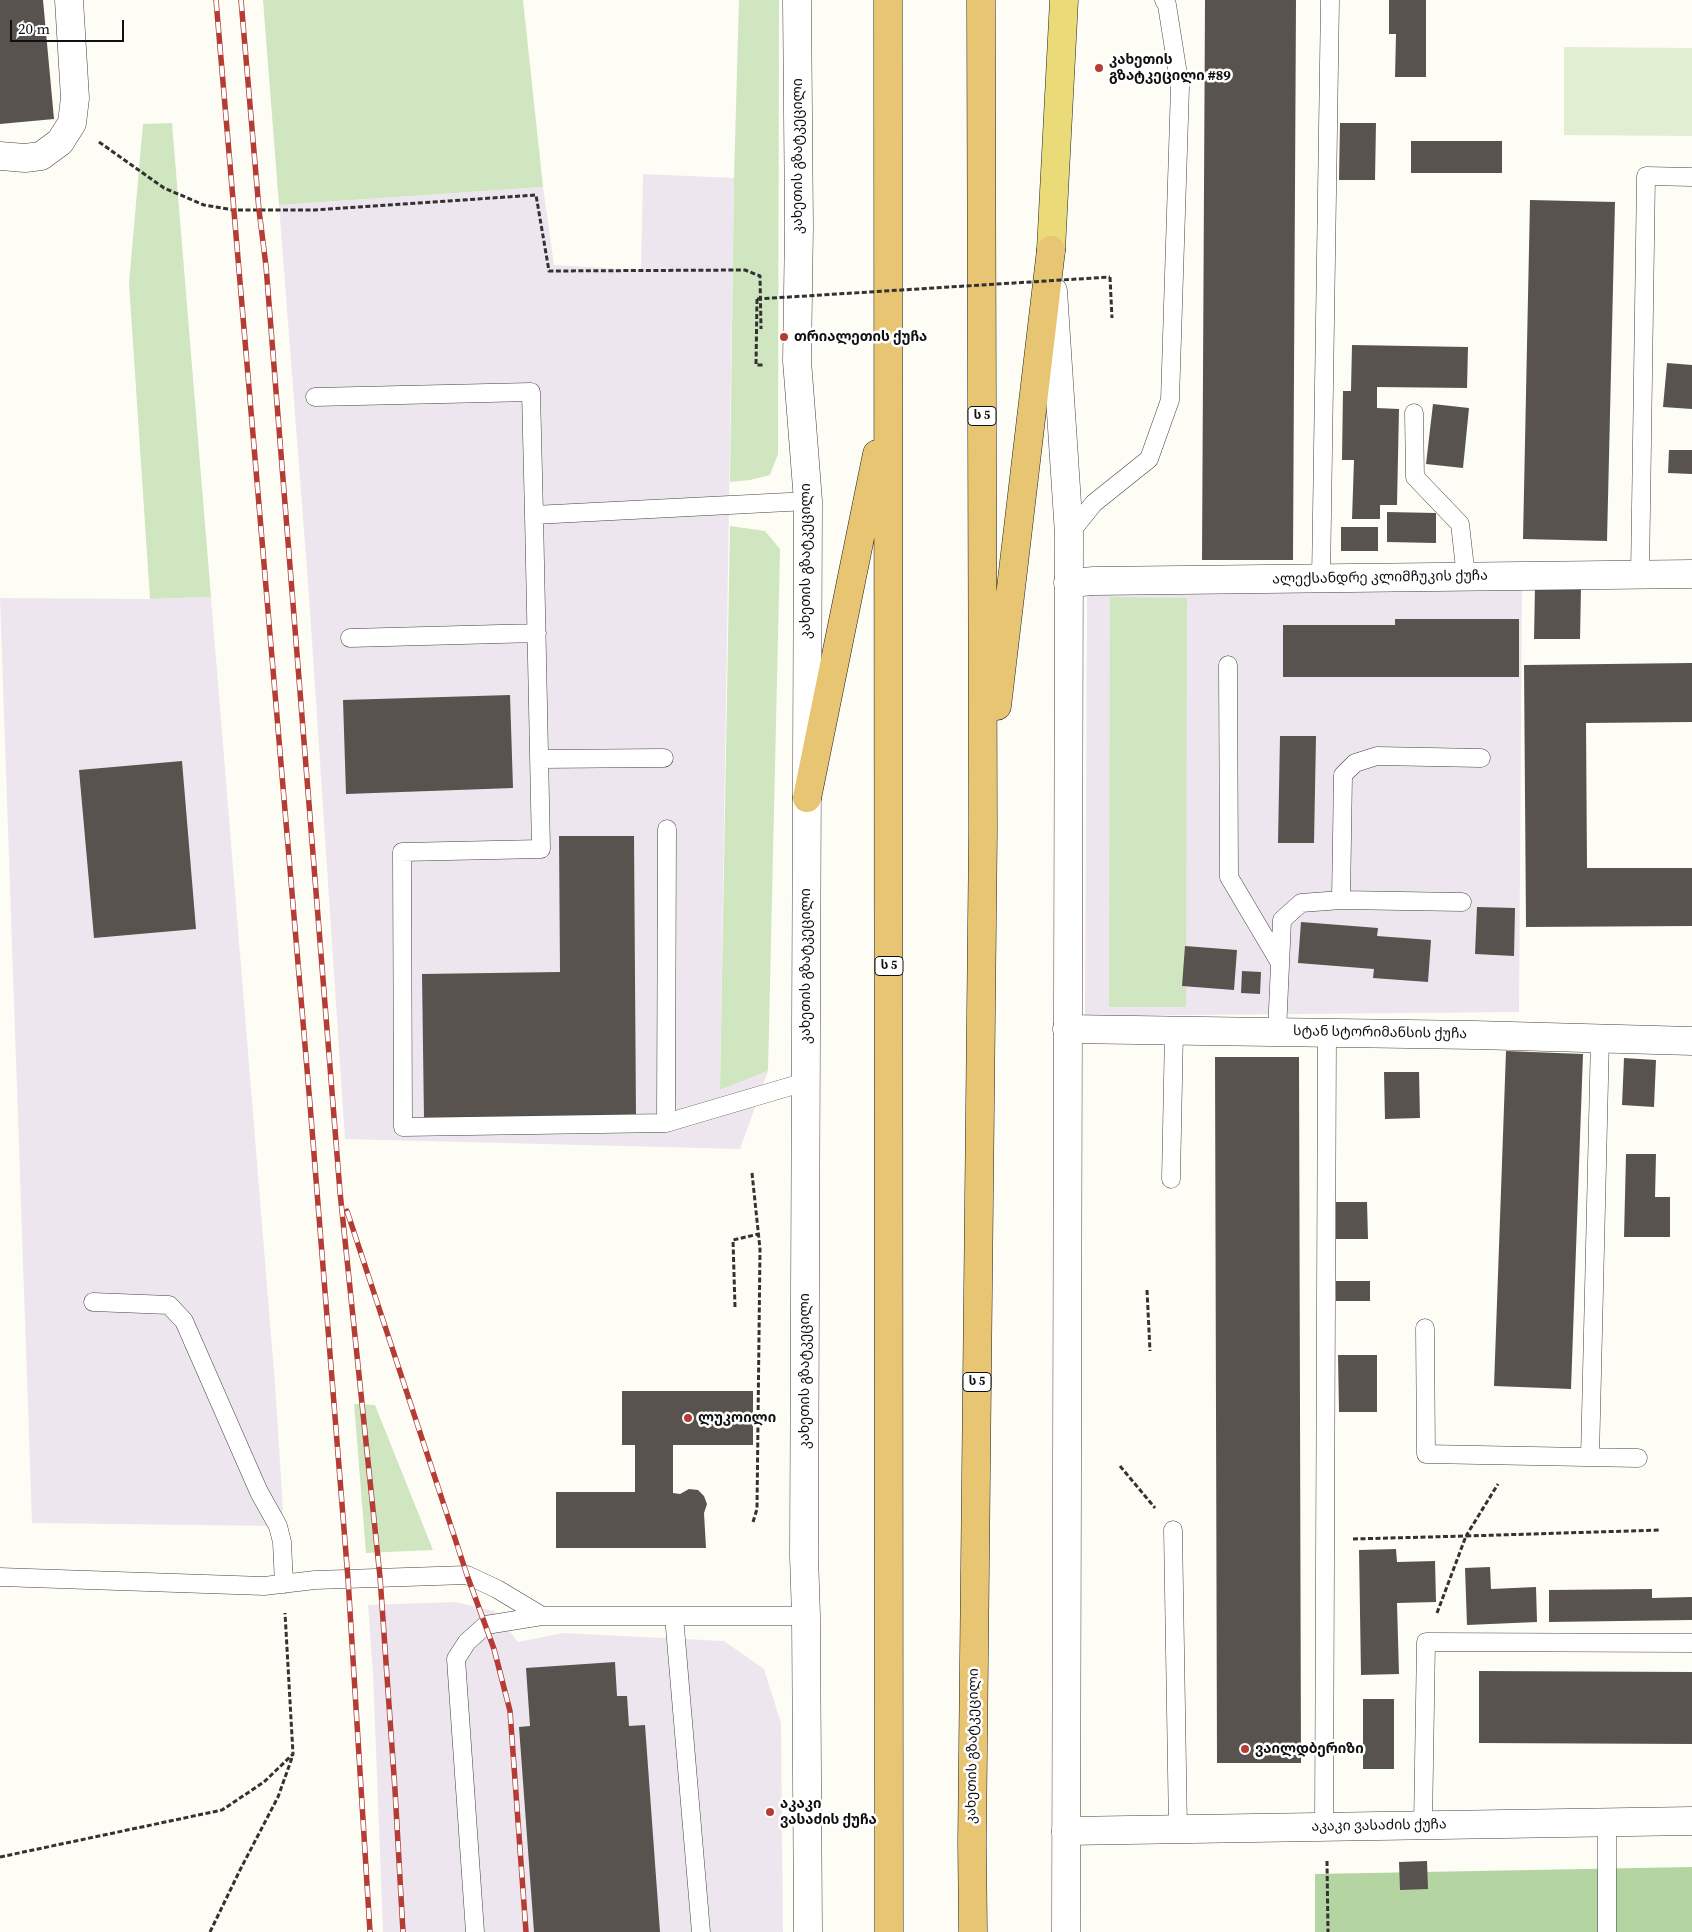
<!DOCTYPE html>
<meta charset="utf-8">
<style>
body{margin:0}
#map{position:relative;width:1692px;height:1932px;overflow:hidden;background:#fefdf5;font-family:"Source Serif 4",serif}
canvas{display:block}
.scale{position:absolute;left:10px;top:20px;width:114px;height:22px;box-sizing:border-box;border:2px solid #101010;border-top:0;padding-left:6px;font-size:15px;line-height:18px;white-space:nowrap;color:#101010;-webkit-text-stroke:4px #fff;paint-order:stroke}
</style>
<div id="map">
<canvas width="1692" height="1932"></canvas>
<div class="scale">20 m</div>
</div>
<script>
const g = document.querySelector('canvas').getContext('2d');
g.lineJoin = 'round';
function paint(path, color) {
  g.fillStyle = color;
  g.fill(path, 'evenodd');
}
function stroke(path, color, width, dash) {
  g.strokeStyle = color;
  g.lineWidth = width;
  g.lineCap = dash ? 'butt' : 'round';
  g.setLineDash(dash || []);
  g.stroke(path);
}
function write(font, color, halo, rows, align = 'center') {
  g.font = font + ' "Source Serif 4","Noto Sans Georgian",serif';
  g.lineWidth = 5;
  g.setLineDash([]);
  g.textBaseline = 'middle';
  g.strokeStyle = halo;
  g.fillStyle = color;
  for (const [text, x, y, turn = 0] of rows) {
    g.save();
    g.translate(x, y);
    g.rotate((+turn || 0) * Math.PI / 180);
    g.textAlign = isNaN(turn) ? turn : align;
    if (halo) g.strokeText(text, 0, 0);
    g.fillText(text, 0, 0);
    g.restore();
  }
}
const industrial = new Path2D(`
 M643,174L734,178L720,1090L768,1071L740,1149L345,1139L309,596L279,205L543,187L554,265L641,270Z
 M1522,584L1519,1012L1085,1016L1087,594Z
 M211,597L275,1384L283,1509L278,1526L32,1523L0,598L150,599Z
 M455,1602L494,1611L518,1642L563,1633L724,1641L764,1669L781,1723L783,1932H383L373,1673L368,1605Z`);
const green = new Path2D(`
 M263,0H523L543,187L279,205Z
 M739,0H779L778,454L770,475L750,480L730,482L734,178Z
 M172,123L211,597L150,599L129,283L143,124Z
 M730,526L765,531L780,549L768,1071L720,1090Z
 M1110,597L1187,598L1186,1007H1109Z
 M354,1404L375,1405L433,1550L366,1553Z`);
const forest = new Path2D(`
 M1692,1867V1932H1315V1874Z`);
const pitch = new Path2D(`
 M1564,47L1692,48V136L1564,135Z`);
const building = new Path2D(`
 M0,0H43L54,119L0,124Z
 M1205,0H1296L1293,560H1202Z
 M1389,0H1426V77H1395L1396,34H1389Z
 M1340,123H1376L1375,180H1339Z
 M1411,141H1502V173H1411Z
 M1530,200L1615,202L1607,541L1523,539Z
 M1352,345L1468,347L1467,388L1377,387V408L1399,409L1397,505H1380V519H1352L1354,460H1342L1343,391H1351Z
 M1667,363L1692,365V409L1663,407Z
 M1433,404L1469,408L1463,468L1426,464Z
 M1669,450H1692V474L1668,473Z
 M1387,512L1436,513V543L1387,542Z
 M1341,527H1378V551H1341Z
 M1535,586L1581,587L1580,639H1534Z
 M1395,619H1519V677H1283V625H1395Z
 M1692,663V722L1586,723L1587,868H1692V926L1526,927L1524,665Z
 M510,695L513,788L346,794L343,700Z
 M1280,736H1316L1314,843H1278Z
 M182,761L196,929L94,938L79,770Z
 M559,836H634L636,1118L424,1119L422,974L560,972Z
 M1477,907L1515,908L1514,956L1475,954Z
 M1301,922L1378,928L1377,936L1431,940L1428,982L1373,978L1374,969L1298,963Z
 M1185,946L1237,950L1234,990L1182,986Z
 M1242,971L1261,972L1260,994L1241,993Z
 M1506,1051L1583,1054L1571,1389L1494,1386Z
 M1215,1057H1299L1301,1763H1217Z
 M1624,1058L1656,1060L1654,1107L1622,1105Z
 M1384,1072H1419L1420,1118L1385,1119Z
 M1626,1154H1656L1655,1197H1670V1237H1624Z
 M1336,1202H1367L1368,1239H1336Z
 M1336,1281H1370V1301H1336Z
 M1338,1355H1377V1412H1339Z
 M622,1391H753V1445H673V1493L680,1494L689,1489L698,1490L704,1496L707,1504L704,1513L706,1548H556V1492H635V1445H622Z
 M1396,1549L1397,1562L1435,1561L1436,1602L1397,1603L1399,1674L1361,1675L1359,1550Z
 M1490,1567L1491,1589L1536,1587L1537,1622L1467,1625L1465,1568Z
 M1652,1589V1598L1692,1597V1620L1549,1622V1590Z
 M615,1662L617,1696H627L629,1726L645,1725L660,1932H534L519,1727L530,1726L526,1668Z
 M1479,1671L1692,1672V1744L1479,1743Z
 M1363,1699H1394V1769H1363Z
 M1427,1861L1428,1889L1400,1890L1399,1862Z`);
const path = new Path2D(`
 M99,142L164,188L204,205L234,210H315L536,195L549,271L745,270L760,276L761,329
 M1110,277L1112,318
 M757,299L756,365H763
 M752,1173L760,1249L757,1509L753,1522
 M1147,1290L1150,1351
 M735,1307L733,1240L759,1234
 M1120,1466L1155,1508
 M1353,1539L1466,1536L1498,1484
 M1437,1613L1466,1536L1661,1530
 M0,1857L222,1810L264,1782L293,1754L285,1613
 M1327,1861L1328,1932
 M210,1932L240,1870L278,1797L293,1755`);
const service = new Path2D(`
 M315,397L531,392L534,515
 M1414,413L1415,477L1460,524L1466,577
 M1069,534L1094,503L1149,459L1170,400L1180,87L1167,5L1164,0
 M1640,574L1646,176L1692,177
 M1321,578L1330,0
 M350,638L537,633
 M1228,665L1229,877L1280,963
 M540,759L664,758
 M1341,900L1462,902
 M1277,1032L1282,920L1301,903L1341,900L1343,775L1355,763L1377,756L1481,758
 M805,1082L666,1123L403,1127L402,852L541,849L534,515L808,501
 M666,1123L667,829
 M1171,1179L1174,1031
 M93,1302L169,1305L184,1321L259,1492L278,1526L282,1542L284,1584
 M1425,1328L1426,1454L1638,1458
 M1590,1457L1600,1038
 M1173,1530L1178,1829
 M0,1577L264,1586L315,1580L467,1575L497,1589L542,1616
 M674,1616L701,1932
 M1607,1822V1932
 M1423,1825L1426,1642L1692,1643
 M1324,1827L1327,1033
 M475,1932L456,1659L467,1642L486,1625L542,1616H806`);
const minor = new Path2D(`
 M0,156L25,158L41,156L60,142L72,123L75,98L69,0
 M1068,583L1094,581L1692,574
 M1067,1029L1475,1035L1692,1041
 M1066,1831L1692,1821`);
const tertiary = new Path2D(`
 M797,0L799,226L797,361L808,501L804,1556L806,1616L808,1932
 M1053,291L1069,534L1066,1932`);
const primary = new Path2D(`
 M1051,250L1064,0`);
const trunk = new Path2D(`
 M888,0L889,1932
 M997,706L1051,250
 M807,798L877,454
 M973,1932L972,1842L983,831L981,0`);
const rail = new Path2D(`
 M216,0L310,1104L348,1579L370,1932
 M241,0L259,210L266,266L340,1192L380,1577L395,1790L403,1932
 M347,1211L467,1575L494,1649L510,1711L526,1932`);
const pathBridge = new Path2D(`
 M757,299L1110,277`);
const markers = [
 [1099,68,5,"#b43c35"],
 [784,337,5,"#b43c35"],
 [688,1418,5,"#b43c35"],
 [1245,1749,5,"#b43c35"],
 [770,1812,5,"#b43c35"]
];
const shields = [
 [982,416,28],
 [889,966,28],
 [977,1382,28]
];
const shieldNames = [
 ["ს 5",982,416],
 ["ს 5",889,966],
 ["ს 5",977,1382]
];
const poiNames = [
 ["კახეთის",1109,60],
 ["გზატკეცილი #89",1109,76],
 ["თრიალეთის ქუჩა",794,337],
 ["ლუკოილი",698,1418],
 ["ვაილდბერიზი",1255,1749],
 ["აკაკი",780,1804],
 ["ვასაძის ქუჩა",780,1820]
];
const streetNames = [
 ["კახეთის გზატკეცილი",798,156,-90],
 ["კახეთის გზატკეცილი",806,561,-90],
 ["ალექსანდრე კლიმჩუკის ქუჩა",1380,578,-1],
 ["კახეთის გზატკეცილი",806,966,-90],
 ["სტან სტორიმანსის ქუჩა",1380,1033,1],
 ["კახეთის გზატკეცილი",805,1371,-90],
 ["კახეთის გზატკეცილი",973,1746,-89],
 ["აკაკი ვასაძის ქუჩა",1379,1826,-1]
];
paint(industrial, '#eee6ee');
paint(green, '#d0e6c1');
paint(forest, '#b4d5a1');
paint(pitch, '#e1eed1');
paint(building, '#58534e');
stroke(service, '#434343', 19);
stroke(minor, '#434343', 29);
stroke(tertiary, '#434343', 29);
stroke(primary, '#212121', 29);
stroke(trunk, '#212121', 29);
stroke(path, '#323232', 3, [5, 2.5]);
stroke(service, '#fff', 18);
stroke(minor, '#fff', 28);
stroke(tertiary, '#fff', 28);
stroke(primary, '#ebdb78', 28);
stroke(trunk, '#e8c572', 28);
stroke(rail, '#b43c35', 5.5);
stroke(rail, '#fff', 4, [11]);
stroke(pathBridge, '#323232', 3, [5, 2.5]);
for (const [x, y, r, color] of markers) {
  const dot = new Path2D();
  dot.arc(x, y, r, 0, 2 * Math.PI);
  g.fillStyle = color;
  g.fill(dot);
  stroke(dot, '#fff', 2);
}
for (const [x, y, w] of shields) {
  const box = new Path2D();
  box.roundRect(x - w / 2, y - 9.5, w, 19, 4);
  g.fillStyle = '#fff';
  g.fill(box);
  stroke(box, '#101010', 1);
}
write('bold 12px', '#101010', null, shieldNames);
write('bold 14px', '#101010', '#fff', poiNames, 'left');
write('14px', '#101010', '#fff', streetNames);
</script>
